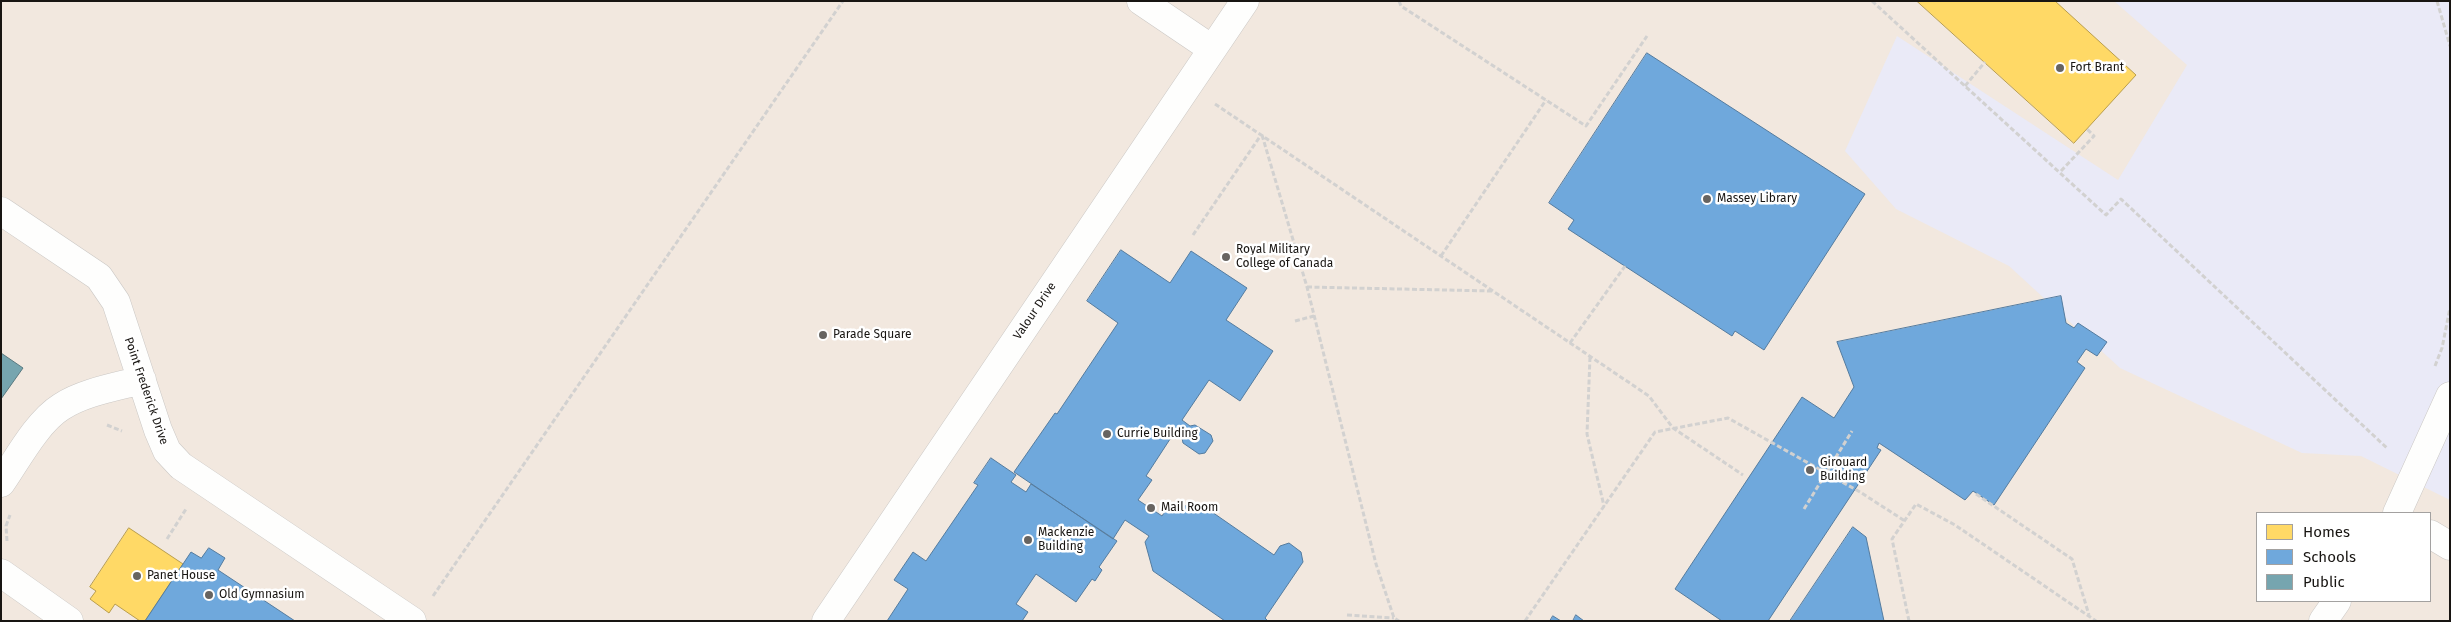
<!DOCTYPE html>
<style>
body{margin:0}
#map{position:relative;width:2451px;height:622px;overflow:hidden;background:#faf7f4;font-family:"Fira Sans",sans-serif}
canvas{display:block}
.frame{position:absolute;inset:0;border:2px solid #181512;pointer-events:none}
.legend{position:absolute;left:2256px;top:512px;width:175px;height:90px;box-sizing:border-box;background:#fff;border:1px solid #a3a1a0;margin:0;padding:6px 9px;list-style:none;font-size:15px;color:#181512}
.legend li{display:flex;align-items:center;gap:10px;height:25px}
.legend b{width:25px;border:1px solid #a3a1a0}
</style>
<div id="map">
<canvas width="2451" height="622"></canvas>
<div class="frame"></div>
<ul class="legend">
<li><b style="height:14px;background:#ffd966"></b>Homes</li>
<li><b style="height:14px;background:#6fa8dc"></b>Schools</li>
<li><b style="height:14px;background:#76a5af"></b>Public</li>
</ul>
</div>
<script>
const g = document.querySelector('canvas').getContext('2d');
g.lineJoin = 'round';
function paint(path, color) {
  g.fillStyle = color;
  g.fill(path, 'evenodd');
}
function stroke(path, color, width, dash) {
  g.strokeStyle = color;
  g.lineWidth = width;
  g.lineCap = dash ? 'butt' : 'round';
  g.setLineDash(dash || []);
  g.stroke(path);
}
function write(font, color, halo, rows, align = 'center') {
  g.font = font + ' "Fira Sans",sans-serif';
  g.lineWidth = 5;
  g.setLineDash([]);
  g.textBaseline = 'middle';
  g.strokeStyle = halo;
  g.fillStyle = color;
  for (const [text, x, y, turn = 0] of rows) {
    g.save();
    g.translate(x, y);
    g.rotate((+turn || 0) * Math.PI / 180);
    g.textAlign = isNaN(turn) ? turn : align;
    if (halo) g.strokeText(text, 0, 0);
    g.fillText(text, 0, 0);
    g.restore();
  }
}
const built = new Path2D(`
 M1,1H2450V621H1ZM2257,513H2430V601H2257Z`);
const green = new Path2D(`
 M2114,1H2450V500L2361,456L2302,453L2120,368L2009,266L1896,209L1845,151L1897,36L2118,180L2187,65Z`);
const homes = new Path2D(`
 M1917,1H2055L2136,75L2074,143Z
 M129,528L183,564L145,621H140L115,604L109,613L90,599L96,591L90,587Z`);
const schools = new Path2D(`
 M1647,53L1865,194L1764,350L1735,331L1732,336L1568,229L1574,220L1549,203Z
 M1121,250L1170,283L1191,251L1247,288L1226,320L1273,351L1240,401L1209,380L1182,420L1190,426L1195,425L1211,435L1213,441L1205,453L1199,454L1183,443L1182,438L1174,433L1146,476L1152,480L1138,500L1162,516L1166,510L1199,503L1274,555L1280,546L1289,543L1301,552L1303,562L1265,618L1268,621H1225L1153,571L1145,542L1149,536L1125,520L1113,539L1014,472L1055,413L1057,414L1118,323L1087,301Z
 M2061,296L2066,323L2074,328L2078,323L2107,342L2097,356L2086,349L2077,362L2085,368L1994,505L1973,491L1965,500L1879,443L1877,448L1881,450L1768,621H1722L1675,589L1802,397L1834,418L1854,387L1837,342Z
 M991,458L1016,475L1011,482L1026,492L1031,484L1117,541L1099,567L1102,570L1095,581L1092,579L1076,602L1036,574L1016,604L1028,612L1022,621H887L908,589L894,580L913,552L926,561L978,485L974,483Z
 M1853,527L1866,537L1884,621H1790Z
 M209,548L225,558L218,570L295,621H145L191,552L201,558Z
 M1576,615L1584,621H1573Z
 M1553,616L1561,621H1550Z`);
const public = new Path2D(`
 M1,353L23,368L1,399Z`);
const path = new Path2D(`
 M1399,1L1401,6L1586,126L1647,36
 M1872,1L2106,215L2121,199L2388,449
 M2437,1L2450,46
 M1965,86L1985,62
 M1215,104L1649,396L1673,428L1743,475
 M1262,135L1307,287L1376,564L1394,618L1399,621
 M2061,171L2094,136L2087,129
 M1193,235L1261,135
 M1441,256L1546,100
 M1307,287L1492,291
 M1295,321L1314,316
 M1570,343L1625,266
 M1590,357L1587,434L1604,506
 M2435,366L2442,348L2450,308
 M107,425L122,431
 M1976,494L2072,559L2089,615
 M1804,509L1852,431
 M167,539L186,509
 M7,541L6,526L10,515
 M433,596L843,1
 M1347,615L1394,618
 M1525,621L1655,432L1728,418L1860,492L1905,521
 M1909,621L1892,539L1916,504L1955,525L2096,621`);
const street = new Path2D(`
 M1141,1L1212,49
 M1,211L99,277L116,302L158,430L167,451L181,466L412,621
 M1,483C17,460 37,422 61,407C84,392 116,387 142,380
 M2397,513L2450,396
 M2430,534L2450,546
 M1,573L69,621
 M826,621L1245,1
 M2323,621L2337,601`);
const markers = [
 [2060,68,5,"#676461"],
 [1707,199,5,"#676461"],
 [1226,257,5,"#676461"],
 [823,335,5,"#676461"],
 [1107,434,5,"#676461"],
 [1810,470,5,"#676461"],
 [1151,508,5,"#676461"],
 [1028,540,5,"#676461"],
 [137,576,5,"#676461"],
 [209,595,5,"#676461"]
];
const poiNames = [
 ["Fort Brant",2070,68],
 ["Massey Library",1717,199],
 ["Royal Military",1236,250],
 ["College of Canada",1236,264],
 ["Parade Square",833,335],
 ["Currie Building",1117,434],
 ["Girouard",1820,463],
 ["Building",1820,477],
 ["Mail Room",1161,508],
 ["Mackenzie",1038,533],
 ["Building",1038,547],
 ["Panet House",147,576],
 ["Old Gymnasium",219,595]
];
const streetNames = [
 ["Valour Drive",1035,311,-56],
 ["Point Frederick Drive",146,391,71]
];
paint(built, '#f2e8df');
paint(green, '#eaeaf7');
paint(homes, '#ffd966');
stroke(homes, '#ba9e4d', 1);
paint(schools, '#6fa8dc');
stroke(schools, '#557c9f', 1);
paint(public, '#76a5af');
stroke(public, '#5a7a80', 1);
stroke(street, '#cbc8c5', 29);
stroke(path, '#d2d1d0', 3, [5, 2.5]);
stroke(street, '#fefefd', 28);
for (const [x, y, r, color] of markers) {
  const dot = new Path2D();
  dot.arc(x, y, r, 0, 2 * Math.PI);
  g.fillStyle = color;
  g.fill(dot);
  stroke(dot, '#fff', 2);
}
write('12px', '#181512', '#fff', poiNames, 'left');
write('12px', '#181512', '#fff', streetNames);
</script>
